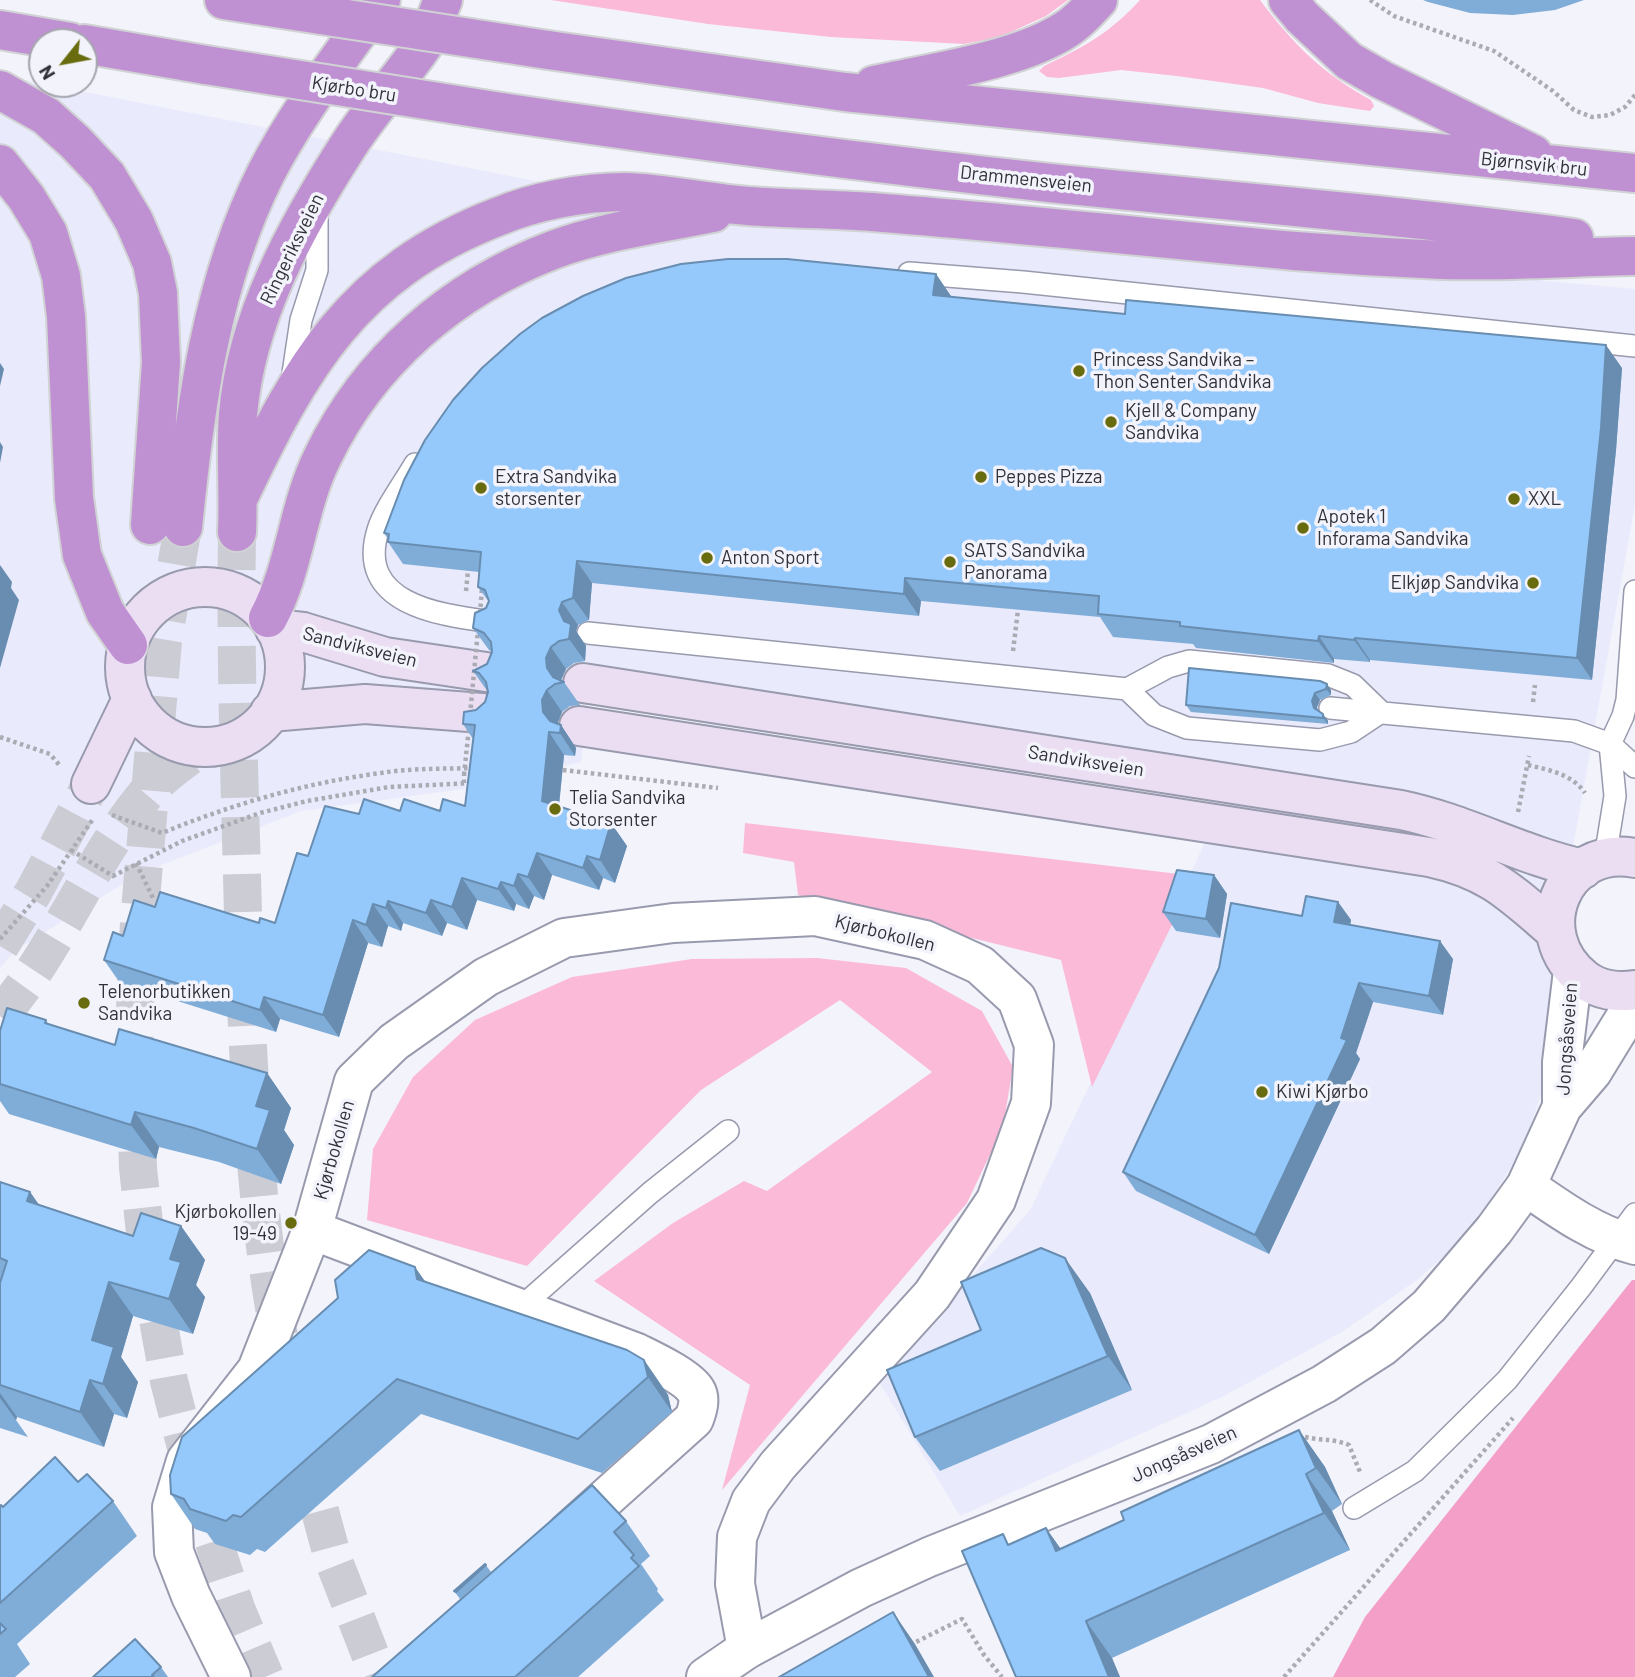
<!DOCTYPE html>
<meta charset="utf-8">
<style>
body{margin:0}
#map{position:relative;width:1635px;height:1677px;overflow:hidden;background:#f3f3fc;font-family:Barlow,sans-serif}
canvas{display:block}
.north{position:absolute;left:28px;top:28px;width:70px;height:70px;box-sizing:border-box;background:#f3f3fc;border:2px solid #a5a5ae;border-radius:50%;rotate:239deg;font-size:19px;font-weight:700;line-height:28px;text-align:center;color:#303139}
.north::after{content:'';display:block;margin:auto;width:24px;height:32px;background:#696c0e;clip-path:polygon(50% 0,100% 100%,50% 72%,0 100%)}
</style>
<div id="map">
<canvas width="1635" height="1677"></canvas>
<div class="north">N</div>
</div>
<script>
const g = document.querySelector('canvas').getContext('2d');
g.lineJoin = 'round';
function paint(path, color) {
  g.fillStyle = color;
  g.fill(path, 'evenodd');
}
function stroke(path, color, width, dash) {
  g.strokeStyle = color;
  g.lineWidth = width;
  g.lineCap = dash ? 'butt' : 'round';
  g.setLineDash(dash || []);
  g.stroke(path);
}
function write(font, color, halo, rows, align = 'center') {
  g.font = font + ' Barlow,sans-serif';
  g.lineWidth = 7;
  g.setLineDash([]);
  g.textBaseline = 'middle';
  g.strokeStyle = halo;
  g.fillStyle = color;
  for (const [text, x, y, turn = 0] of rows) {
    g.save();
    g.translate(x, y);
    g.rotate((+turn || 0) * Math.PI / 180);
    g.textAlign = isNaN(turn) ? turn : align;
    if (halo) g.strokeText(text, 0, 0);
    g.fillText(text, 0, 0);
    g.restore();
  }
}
const built = new Path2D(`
 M0,75L601,194L1635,289V505L1572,852L1557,1016L1540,1098L1523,1148L1469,1234L1417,1280L1342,1332L1222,1397L960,1516L879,1382L1030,1210L1240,769L592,669L581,762L478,787L301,811L141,873L16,950L0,968Z`);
const green = new Path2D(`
 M551,0H1068L1046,16L1000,37L964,44L831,37L708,24Z
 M1140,0H1260C1292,43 1323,74 1371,100L1374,106L1370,111L1318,103L1263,88L1177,76L1121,70L1059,78L1047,77L1039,71L1044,66C1084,47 1110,33 1140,0Z
 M745,823L1196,876L1092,1087L1061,960L798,895L794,862L743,853Z
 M817,958L906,968L982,1011L1013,1067L1003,1127L967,1203L722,1490L750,1385L594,1281L673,1223L744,1181L767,1191L932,1072L840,1000L701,1090L527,1266L367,1220L373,1149L413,1077L475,1020L572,977L692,959Z`);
const forest = new Path2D(`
 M1632,1280H1635V1677H1333L1365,1617Z`);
const secondaryTunnel = new Path2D(`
 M0,946L34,891L91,784
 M0,1016C58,949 88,864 145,795C161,776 182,762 202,747`);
const motorwayTunnel = new Path2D(`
 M183,527L163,641L139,922L134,1032L138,1168L149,1269L169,1381L199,1498L237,1611L265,1677
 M237,532C235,647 239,761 242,876C246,1030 251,1184 279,1336
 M305,1456L333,1559L379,1677`);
const path = new Path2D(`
 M1370,0L1394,16L1494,51L1553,91L1574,110L1592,117L1610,115L1625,107L1635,95
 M466,591L468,571
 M1013,651L1018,610
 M1533,702L1535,685
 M0,737L50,754L61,767
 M1528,765C1549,770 1572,774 1585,793
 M563,770L718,788
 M464,783V775
 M1518,812L1529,756
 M112,815L162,833C233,804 305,783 381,773C411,768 442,769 473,768
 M71,850L113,876L182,841L260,813L307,801L389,787L472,783
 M136,863L153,898
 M0,939L47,886L93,819
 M1305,1437C1323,1441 1331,1438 1349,1445L1360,1472
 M910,1645L962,1619L984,1655L1002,1677
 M1284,1677L1513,1418`);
const service = new Path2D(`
 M909,273L1023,282L1635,346
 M292,380L301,320L317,270V209
 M415,464C404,483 384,510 378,530C355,605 441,615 492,622
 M588,633L1127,689L1168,667L1189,661L1328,675L1353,685L1381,712L1351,732L1320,740L1187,728L1154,715L1127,689
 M1330,708L1574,731L1610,744L1635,767
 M1605,858L1615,796L1610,744L1623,716L1627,700L1635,591
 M520,1308L650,1193L728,1131
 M1354,1508L1415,1471L1507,1380L1581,1287L1635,1214`);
const minor = new Path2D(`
 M1526,1186C1559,1209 1595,1235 1635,1245
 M312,1230L637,1353C651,1360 688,1377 696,1391C701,1399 697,1411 694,1419L567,1533
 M231,1677L191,1596L174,1552L172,1507L186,1461L257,1370L312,1230L354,1081L394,1042L486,977L564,938L673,923L815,916L925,940L980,965L1017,999L1034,1045L1031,1103L996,1200L932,1295L778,1465L751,1501L737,1537L735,1584L747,1649`);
const tertiary = new Path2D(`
 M1562,1107V1062L1573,971
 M706,1677L747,1649L861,1588L929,1557L1211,1444L1324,1384L1383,1346L1429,1306L1494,1230L1526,1186L1562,1107L1592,1072L1635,1002`);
const secondary = new Path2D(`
 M125 667a80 80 0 1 1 160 0a80 80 0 1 1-160 0Z
 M275,629L303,632L385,657L486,672
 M583,683L1401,810C1464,823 1520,855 1583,869
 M270,712L365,704L482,713
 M579,726L1429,857C1489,870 1510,892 1554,930
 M91,784L132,699
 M1635,858C1562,844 1526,934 1584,979C1598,990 1618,993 1635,990`);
const motorway = new Path2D(`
 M224,0L256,5
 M1288,0L1302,17L1349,61L1382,80L1533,154
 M0,30L70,42
 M84,44L206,65
 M548,50L845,92L1635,173
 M874,85C932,72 1012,62 1062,32C1076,24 1087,12 1098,0
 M0,90L46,116L75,142L107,176L134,221L152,263L158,293L161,362L150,525
 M501,112C683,139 867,163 1050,183C1225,201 1400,215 1574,238
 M0,164L26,197L48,233L61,276L66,316L74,498L82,555L105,612L128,645
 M238,499C301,366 353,273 497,217C535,201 583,192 625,192C666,193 707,203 748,206C789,209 831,209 872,212C1013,223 1154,238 1295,251C1344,255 1393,258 1442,260C1506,262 1571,257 1635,256
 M183,527C195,407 211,282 266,173C298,111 341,57 381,0
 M237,532C239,493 235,453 238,415C246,317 296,227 348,146C371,110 400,79 424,44C432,31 437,14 443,0
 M268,618C295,568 297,509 322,458C368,361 453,288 553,250C604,231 659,224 713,213`);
const pathBridge = new Path2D(`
 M480,614L482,588
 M470,715L478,630
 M464,775L469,727`);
const motorwayBridge = new Path2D(`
 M256,5L548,50
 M206,65L501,112`);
const wall = new Path2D(`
 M1423,0H1584L1555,10L1513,15L1470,13L1428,2Z
 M936,274L951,297L1622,368L1616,450L1592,680L1370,660V662L1334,659V663L1196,648L1193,644L1113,637L1100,617L921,601L919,616L592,583L589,620L578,625L576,631L586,646L585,661L574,663L566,669L561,680L564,682L580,705L570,706L562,712L558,722V724L561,725L576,748L575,756L564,755L559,807L611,823L627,846L615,883L603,878L599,890L552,875L544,900L534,896L529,909L516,904L514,911L477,900L467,930L447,923L442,936L403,923L401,931L388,926L382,947L368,943L339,1037L280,1019L276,1032L120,983L104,960L123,936L155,907L259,923H275L308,856L359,814L400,811H440L465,806L473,739L463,724L485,702L488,692L473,671L487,664L492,652L489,650L473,628L486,608L489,602L478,587L479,572L403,564L388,542V539L384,533Z
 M1320,681L1331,690V695L1320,700L1317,707L1318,710L1328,721V724L1191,712L1186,705Z
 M1214,875L1227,894L1220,938L1176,931L1163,912Z
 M1338,902L1351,920L1350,925L1453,959L1443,1015L1373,1002L1356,1053L1360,1059L1269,1254L1136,1191L1123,1172L1302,916Z
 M46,1020L49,1025L115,1045L267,1073L291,1108L284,1130L294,1145L281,1184L219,1162L159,1147L156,1159L9,1114L0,1101V1031Z
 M0,1182L30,1192L39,1205L133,1236L181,1226L205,1260L196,1285L205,1297L193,1334L133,1316L121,1357L138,1382L127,1418L114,1414L104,1447L17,1417L16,1420L28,1437L0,1428Z
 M425,1282L644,1360L668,1395L672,1412L602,1473L421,1414L265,1552L257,1549L250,1555L215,1544L207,1533L195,1529L171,1494Z
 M1090,1293L1132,1390L940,1471L915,1437Z
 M1299,1430L1325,1467L1342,1504L1332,1511L1350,1550L1112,1658L1120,1677H1016L1010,1544L1046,1528L1060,1548L1124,1520Z
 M78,1482L113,1501L137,1536L17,1644L30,1664L15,1677H0V1506L3,1507Z
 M626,1521L650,1556L641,1564L658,1589L657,1591L664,1600L578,1677H372Z
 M485,1564L491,1572L460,1599L454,1591Z
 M161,1667L168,1677H93Z`);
const shadedWall = new Path2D(`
 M936,274L951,296L949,318L933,295Z
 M1606,345L1622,368L1616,450L1592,680L1577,658Z
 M0,363L4,369L0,386Z
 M0,442L3,447L0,463Z
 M577,561L592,583L589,620L573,598Z
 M0,565L12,582L11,588L19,600L0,668Z
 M905,578L921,601L919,616L904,594Z
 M562,602L578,625L576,631L586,646L585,661L569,639L564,621L559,610Z
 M1319,636L1334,659V663L1318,641Z
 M1355,638L1370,660V662L1354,640Z
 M551,647L566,669L561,680L562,683H558L547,668L546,658Z
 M1327,684L1331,690V695L1326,689Z
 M547,690L562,712L558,722L559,735L543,712L542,700Z
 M1315,693L1320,700L1317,707L1318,714L1314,708L1312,701Z
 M1323,714L1328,721V724L1323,718Z
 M561,725L576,748L575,756L560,733Z
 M549,732L564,755L557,823L542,801Z
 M611,823L627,846L615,883L600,860Z
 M537,853L552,875L544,900L528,877Z
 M587,856L603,878L599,890L583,868Z
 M518,874L534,896L529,909L514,886Z
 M1214,875L1227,894L1220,938L1206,919Z
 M462,878L477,900L467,930L452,907Z
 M501,882L516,904L514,911L498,889Z
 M431,900L447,923L442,936L426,913Z
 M388,901L403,923L401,931L386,908Z
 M1338,902L1351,920L1347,941L1334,922Z
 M373,904L388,926L382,947L366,925Z
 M353,920L368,943L339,1037L323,1015Z
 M1440,941L1453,959L1443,1015L1429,996Z
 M1359,983L1373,1002L1356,1053L1360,1059L1269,1254L1255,1235L1341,1038Z
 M264,997L280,1019L276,1032L260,1010Z
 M267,1073L291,1108L284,1130L294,1145L281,1184L257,1149L256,1106Z
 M135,1112L159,1147L156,1159L131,1125Z
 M30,1192L54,1226L27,1201Z
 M181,1226L205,1260L196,1285L205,1297L193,1334L169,1299L170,1259Z
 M1065,1258L1090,1293L1132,1390L1108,1356Z
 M415,1267L439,1301L417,1279Z
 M109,1282L133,1316L121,1357L138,1382L127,1418L103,1384L92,1340Z
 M644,1360L668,1395L672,1412L648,1377Z
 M90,1380L114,1414L104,1447L80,1412Z
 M0,1393L17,1417L16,1420L0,1398Z
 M1299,1430L1325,1467L1342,1504L1316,1468Z
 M1306,1474L1332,1511L1350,1550L1324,1513Z
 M1046,1528L1072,1565L1056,1551Z
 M893,1612L915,1644L934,1677H929Z
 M1086,1621L1112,1658L1120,1677H1109Z`);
const building = new Path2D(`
 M728,259H787L936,274L933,295L1125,314L1126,300L1606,345L1601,428L1577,658L1355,638L1354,640L1319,636L1318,641L1180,626V622L1098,614L1099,596L905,578L904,594L577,561L573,598L562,602L559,610L564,621L571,624L569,639L559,641L551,647L546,658L547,668L553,677L564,682L555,684L547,690L542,700L543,712L550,721L561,725L560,733L549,732L542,801L611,823L600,860L587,856L583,868L537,853L528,877L518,874L514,886L501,882L498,889L462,878L452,907L431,900L426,913L388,901L386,908L373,904L366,925L353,920L323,1015L264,997L260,1010L104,960L113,932L123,936L134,900L155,907L160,892L259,923L260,918L275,923L297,853L308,856L325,806L359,814L364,799L400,811L404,799L440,811L443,799L465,806L475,725L463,724L464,712L476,710L485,702L488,692L486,682L479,673L473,671L487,664L492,652L491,642L484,633L473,628L475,613L486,608L489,601L485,590L478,587L481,552L388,542L389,534L384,533L404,480L425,440L453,400L482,368L520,334L542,318L583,296L626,278L681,264Z
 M1189,668L1320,681L1327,684L1326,689L1315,693L1312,701L1314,708L1323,714V718L1186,705Z
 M1177,870L1214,875L1206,919L1163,912Z
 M1306,896L1338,902L1334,922L1440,941L1429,996L1359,983L1341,1038L1347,1040L1255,1235L1123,1172L1219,968L1231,903L1302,916Z
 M7,1008L46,1020L45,1023L115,1045L119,1029L267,1073L256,1106L270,1110L257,1149L194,1128L135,1112L131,1125L0,1084V1031Z
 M0,1182L30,1192L27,1201L133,1236L141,1213L181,1226L170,1259L181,1262L169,1299L109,1282L92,1340L114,1347L103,1384L90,1380L80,1412L0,1385V1283L7,1261L0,1258Z
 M1041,1248L1065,1258L1108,1356L915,1437L887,1370L981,1330L961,1282Z
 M369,1250L415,1267L417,1279L627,1350L644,1360L648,1377L578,1439L397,1379L241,1517L233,1515L226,1521L190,1509L184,1499L171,1494L170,1475L182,1437L338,1298L335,1280Z
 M1299,1430L1316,1468L1306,1474L1324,1513L1086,1621L1109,1677H1016L962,1551L1003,1534L1008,1545L1046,1528L1056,1551L1124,1520L1121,1512Z
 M55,1457L78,1482L87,1474L113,1501L0,1603V1506L1,1505L3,1507Z
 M592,1485L626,1521L614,1532L634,1555L631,1558L639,1566L515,1677H372Z
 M485,1564L486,1565L456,1592L454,1591Z
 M893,1612L929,1677H779Z
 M0,1623L6,1629L0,1634Z
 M135,1639L161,1667L152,1675L154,1677H93Z`);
const markers = [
 [1079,371,7,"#696c0e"],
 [1111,422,7,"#696c0e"],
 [981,477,7,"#696c0e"],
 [481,488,7,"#696c0e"],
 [1514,499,7,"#696c0e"],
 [1303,528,7,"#696c0e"],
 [707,558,7,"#696c0e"],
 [950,562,7,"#696c0e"],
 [1533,583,7,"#696c0e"],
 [555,809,7,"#696c0e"],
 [84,1003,7,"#696c0e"],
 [1262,1092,7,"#696c0e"],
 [291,1223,7,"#696c0e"]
];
const streetNames = [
 ["Kjørbo bru",354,89,9],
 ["Bjørnsvik bru",1534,164,6],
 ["Drammensveien",1026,179,6],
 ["Ringeriksveien",292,249,-64],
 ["Sandviksveien",360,647,14],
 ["Sandviksveien",1086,761,9],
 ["Kjørbokollen",885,933,14],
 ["Jongsåsveien",1567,1039,-86],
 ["Kjørbokollen",334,1150,-74],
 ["Jongsåsveien",1184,1454,-24]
];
const poiNames = [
 ["Princess Sandvika –",1093,360],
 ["Thon Senter Sandvika",1093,382],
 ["Kjell & Company",1125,411],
 ["Sandvika",1125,433],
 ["Extra Sandvika",495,477],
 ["storsenter",495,499],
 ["Peppes Pizza",995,477],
 ["XXL",1528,499],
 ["Apotek 1",1317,517],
 ["Inforama Sandvika",1317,539],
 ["SATS Sandvika",964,551],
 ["Panorama",964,573],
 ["Anton Sport",721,558],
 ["Elkjøp Sandvika",1519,583,"right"],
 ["Telia Sandvika",569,798],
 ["Storsenter",569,820],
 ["Telenorbutikken",98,992],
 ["Sandvika",98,1014],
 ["Kiwi Kjørbo",1276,1092],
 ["Kjørbokollen",277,1212,"right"],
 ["19-49",277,1234,"right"]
];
paint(built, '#e9ebfc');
paint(green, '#fbbad8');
paint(forest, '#f39fc8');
stroke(secondaryTunnel, '#ccccd5', 38, [38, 19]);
stroke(motorwayTunnel, '#ccccd5', 38, [38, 19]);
stroke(service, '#989aad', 24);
stroke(minor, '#989aad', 42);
stroke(tertiary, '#989aad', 42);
stroke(secondary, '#989aad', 42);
stroke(motorway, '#d1d2d3', 42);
stroke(path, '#ababb4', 4.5, [3.5, 3.5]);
stroke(service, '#fff', 21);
stroke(minor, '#fff', 38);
stroke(tertiary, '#fff', 38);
stroke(secondary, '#ecdef2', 38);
stroke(motorway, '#bf91d3', 38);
stroke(motorwayBridge, '#d1d2d3', 42, []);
stroke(pathBridge, '#ababb4', 4.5, [3.5, 3.5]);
stroke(motorwayBridge, '#bf91d3', 38);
paint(wall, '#80add8');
paint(shadedWall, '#688db0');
paint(building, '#95c9fb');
stroke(building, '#688db0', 2);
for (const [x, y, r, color] of markers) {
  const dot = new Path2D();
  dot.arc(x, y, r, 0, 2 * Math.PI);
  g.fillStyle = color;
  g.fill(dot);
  stroke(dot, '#f3f3fc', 2.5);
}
write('19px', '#303139', '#f3f3fc', streetNames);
write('19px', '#303139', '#f3f3fc', poiNames, 'left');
</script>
